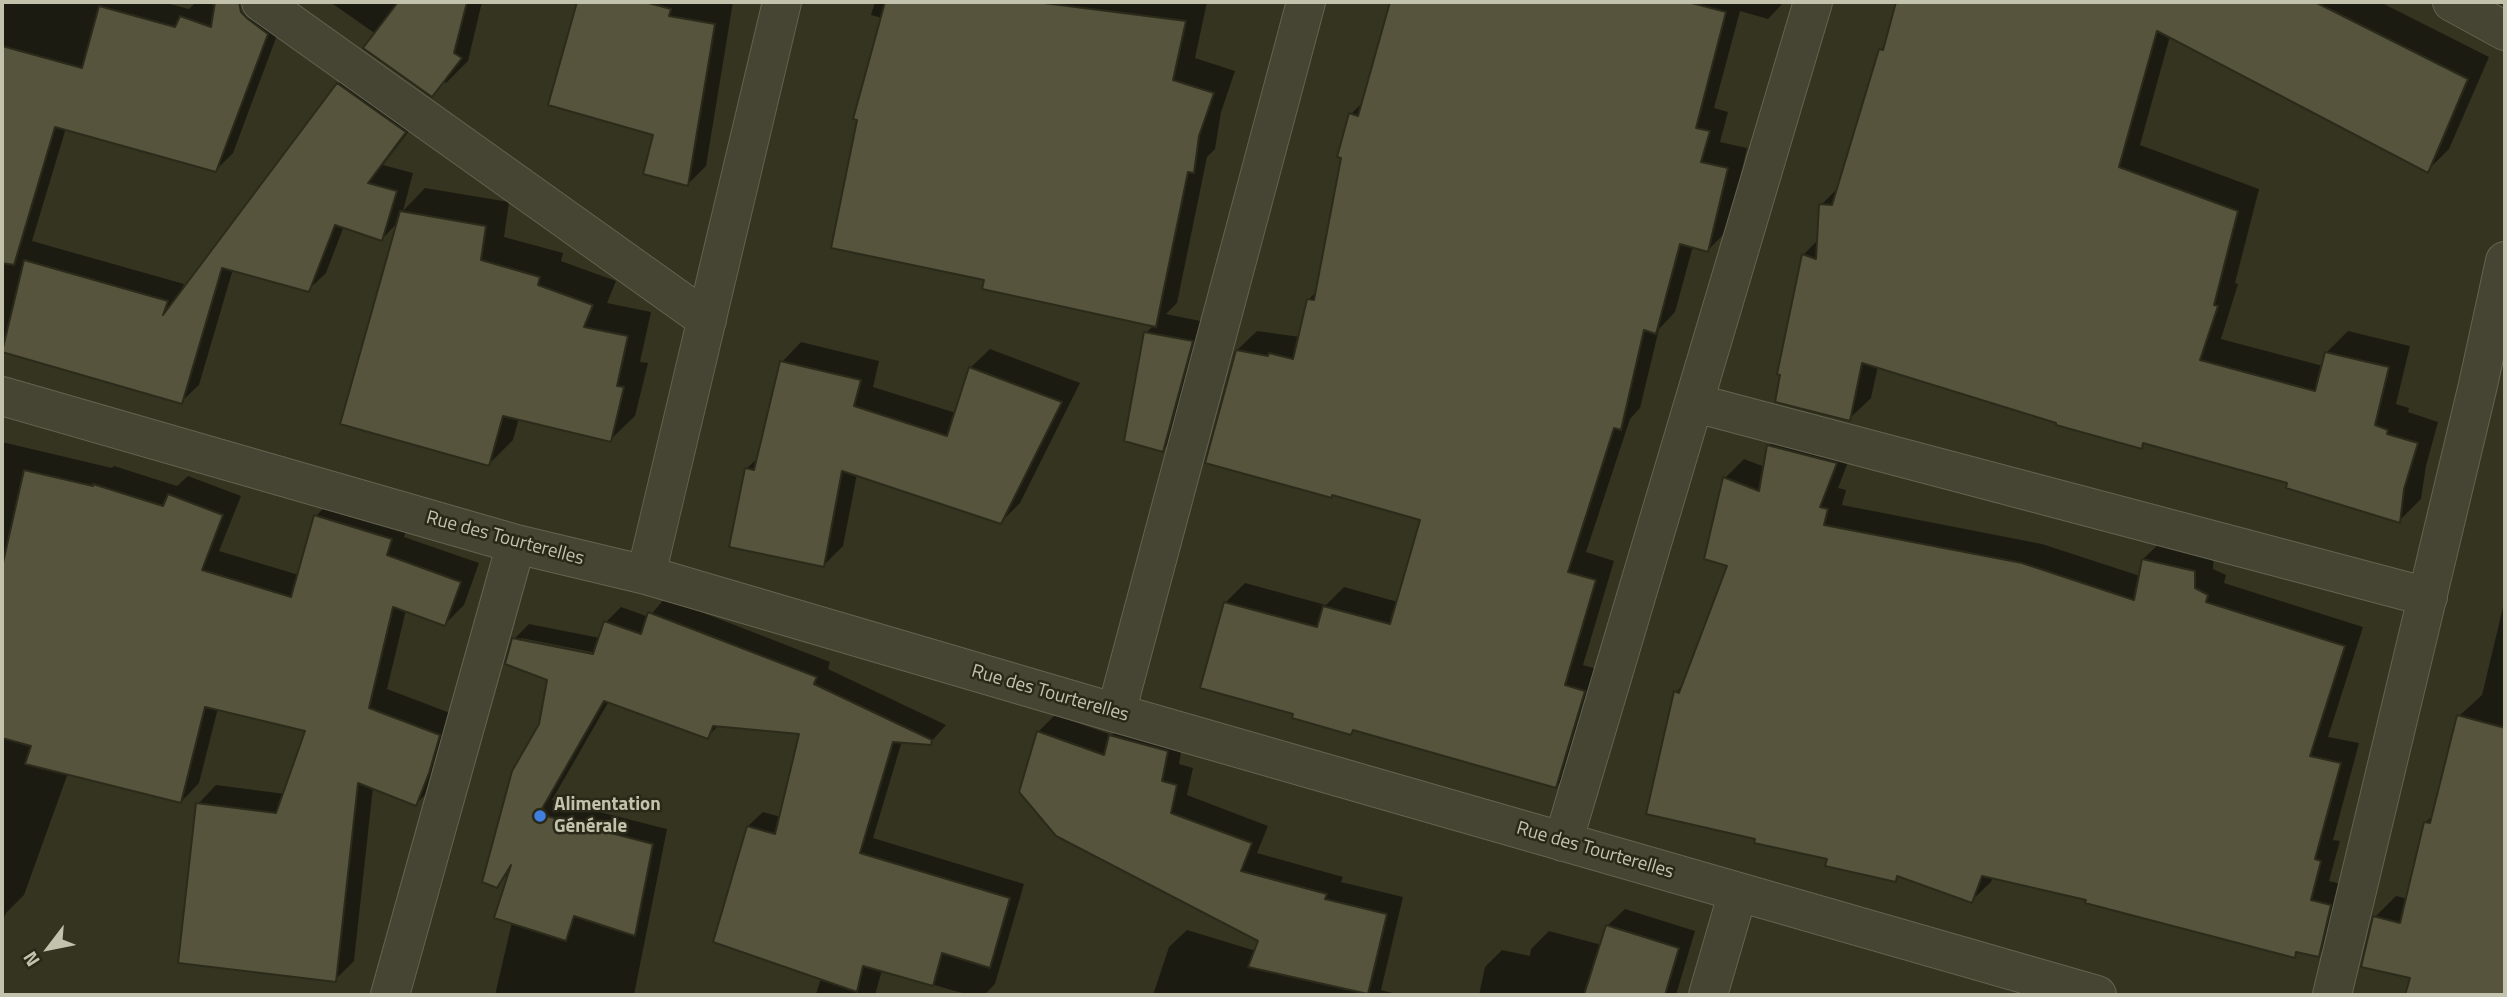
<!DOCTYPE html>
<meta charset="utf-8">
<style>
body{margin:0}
#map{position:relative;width:2507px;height:997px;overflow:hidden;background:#353420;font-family:"Titillium Web",sans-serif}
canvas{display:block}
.frame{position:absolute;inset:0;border:4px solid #c3c2ad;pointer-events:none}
.north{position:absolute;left:14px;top:913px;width:70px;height:70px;-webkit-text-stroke:5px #2a2919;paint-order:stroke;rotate:238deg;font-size:19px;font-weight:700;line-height:28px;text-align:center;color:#c3c2ad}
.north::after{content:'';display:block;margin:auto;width:24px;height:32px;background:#c3c2ad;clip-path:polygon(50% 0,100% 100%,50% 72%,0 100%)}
</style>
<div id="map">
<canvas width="2507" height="997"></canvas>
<div class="frame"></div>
<div class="north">N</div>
</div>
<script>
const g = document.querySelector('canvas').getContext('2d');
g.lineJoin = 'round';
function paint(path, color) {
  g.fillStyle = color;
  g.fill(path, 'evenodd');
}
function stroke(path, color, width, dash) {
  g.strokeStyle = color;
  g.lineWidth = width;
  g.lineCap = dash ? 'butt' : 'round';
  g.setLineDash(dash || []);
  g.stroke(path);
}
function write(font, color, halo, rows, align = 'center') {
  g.font = font + ' "Titillium Web",sans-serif';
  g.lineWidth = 5;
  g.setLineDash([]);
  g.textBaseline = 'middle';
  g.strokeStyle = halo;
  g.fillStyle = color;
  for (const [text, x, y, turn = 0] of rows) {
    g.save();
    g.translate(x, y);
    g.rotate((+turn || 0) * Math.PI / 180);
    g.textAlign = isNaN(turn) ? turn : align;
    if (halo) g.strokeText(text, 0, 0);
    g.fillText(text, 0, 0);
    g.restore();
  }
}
const shadow = new Path2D(`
 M2,2H162L189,9L196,2H206L279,30L233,153L216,170L66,128L32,241L184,284L181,291L338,84L356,67L422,114L383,165L413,173L403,211L425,188L509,202L504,237L563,253L561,261L616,281L607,303L651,312L640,362L648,363L635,416L610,440L519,418L513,440L489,464L398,222L382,239L344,226L326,273L308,290L233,269L199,385L181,402L2,350Z
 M330,2H482L468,61L446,83Z
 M579,2H733L706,166L688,184L655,134L551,104Z
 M875,2H1207L1195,58L1235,71L1221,112L1215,149L1207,157L1177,303L1166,314L1210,323L1181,431L1163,450L1146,333L1154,325L986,278L882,18L871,15Z
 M1391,2H1784L1768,19L1740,11L1714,108L1728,112L1720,142L1747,148L1728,230L1708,250L1693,246L1675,312L1659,329L1640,408L1630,419L1586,552L1614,561L1583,665L1604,671L1575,767L1556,787L1355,729L1351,733L1295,712L1225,603L1245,583L1326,605L1344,587L1398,602L1422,519L1237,350L1257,331L1300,337L1308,300L1318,290L1351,114L1363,102Z
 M1898,2H2380L2489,57L2449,149L2427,171L2170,36L2140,145L2259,189L2235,283L2238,284L2221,339L2323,366L2326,353L2348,331L2410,346L2396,404L2409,408L2408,412L2438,422L2426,466L2421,499L2399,521L2289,482L2146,442L2141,447L1878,366L1871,398L1849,419L1803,255L1819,239L1821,205L1840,186L1881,50L1886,45Z
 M801,342L879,361L873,387L956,413L970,368L990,349L1080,383L1020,503L1001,522L857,474L843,546L823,566L746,469L759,457L782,362Z
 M1788,426L1855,444L1838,488L1846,490L1842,505L2042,544L2140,576L2143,559L2163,540L2214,552L2213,569L2226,575L2224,583L2363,627L2328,737L2359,743L2333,840L2340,841L2329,881L2349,886L2338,935L2318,955L2300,951L2294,956L2088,899L1993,877L1991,882L1971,901L1900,875L1895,880L1829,858L1757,838L1676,692L1684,684L1730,565L1725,478L1744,459L1765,467L1769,446Z
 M2,442L112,468L114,466L177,486L188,476L241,496L219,551L299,575L316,516L335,497L410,520L404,537L479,563L464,605L445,624L406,610L387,689L458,716L435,785L416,804L373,787L354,961L335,980L198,804L216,785L285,794L307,730L218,708L199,783L181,802L68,773L24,895L6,913L2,923Z
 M665,598L830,662L828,669L946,725L930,743L902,741L873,838L1024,884L995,984L984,995H969L882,970L875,995L816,994L821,978L748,826L763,812L781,817L802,732L719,725L707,737L609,701L552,800L667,829L634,995H495L512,922L511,871L496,886L541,725L549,679L514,639L529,624L600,638L606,622L621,607L649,617ZM521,638L602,654V657L521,642Z
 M2505,599V995H2407L2412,976L2375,917L2396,896L2408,899L2425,823L2434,814L2459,716L2482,695Z
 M1055,715L1112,735L1127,719L1184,734L1179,764L1193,768L1187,795L1268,826L1257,853L1343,877L1341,882L1403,897L1381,990L1400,995H1153L1169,947L1187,930L1256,951L1260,940L1038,732Z
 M1625,909L1695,931L1676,995H1479L1485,967L1502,950L1530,956L1531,949L1549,931L1602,945L1607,926Z`);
const building = new Path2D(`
 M215,2H239L241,12L248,19L268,34L216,172L55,127L14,265L2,263V46L82,68L99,6L175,27L180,16L211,27Z
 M398,2H467L454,53L462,58L432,97L363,48Z
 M577,2H645L671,9L669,16L715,24L688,186L643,174L653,135L548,105Z
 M885,2H1036L1186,21L1173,80L1214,93L1199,136L1194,173L1188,172L1156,327L982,289L984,280L831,248L857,120L853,119Z
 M1390,2H1688L1726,12L1696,128L1710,131L1701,162L1728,168L1708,252L1680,244L1656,334L1644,330L1621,430L1614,428L1568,572L1596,580L1565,685L1585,691L1556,788L1353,730L1351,735L1292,718L1293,714L1200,688L1224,602L1317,627L1323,606L1390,624L1420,520L1332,495V498L1205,463L1236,350L1268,356L1269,353L1293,359L1307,299L1314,300L1341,158L1337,157L1349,113L1358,116Z
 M1896,2H2315L2468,79L2428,173L2157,31L2119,167L2238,211L2214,305L2218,306L2200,360L2315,391L2325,352L2389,367L2375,425L2388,430L2387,434L2418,443L2404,489L2400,523L2286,488L2287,483L2143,443L2142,449L2056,425V423L1862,363L1850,421L1775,402L1780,375L1777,374L1802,254L1816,259L1819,204L1832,205L1879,49L1883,50Z
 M337,83L406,132L368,183L397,191L382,241L335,225L309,292L222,268L182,404L2,352L24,260L168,301L163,315Z
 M400,211L486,226L481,260L540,277L538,285L593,305L584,327L628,336L617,386L624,387L611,442L503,416L489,466L340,424Z
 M1144,332L1193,341L1163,452L1124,441Z
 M780,361L861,380L854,406L947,436L969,367L1062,402L1001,524L842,471L824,567L729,547L745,468L754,470Z
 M1767,445L1837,463L1820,507L1828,509L1824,525L2022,563L2134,600L2142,559L2195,571V588L2208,595L2206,602L2345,646L2310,756L2341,763L2315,859L2321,861L2311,900L2331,905L2319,957L2296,952L2295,958L2085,903L2086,900L1982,876L1972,903L1897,876L1896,882L1825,866L1827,859L1754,843L1755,839L1646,814L1674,691L1679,693L1727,566L1704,559L1723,477L1759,491Z
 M24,470L93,486V484L163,506L168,494L223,515L202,570L291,597L314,515L392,539L387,555L461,582L445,626L393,607L369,708L440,735L429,773L416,806L358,783L336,982L178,963L196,803L276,813L305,731L205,707L181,803L25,764L31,746L2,738V567Z
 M648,612L817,677L814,684L932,740L931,745L893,742L860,853L1010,898L990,968L942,953L933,986L863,966L857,992L713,942L747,826L775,834L799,734L713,726L708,739L604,701L539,814L653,844L635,936L574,916L566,941L494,918L511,865L497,888L482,882L512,771L539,724L547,680L505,664L512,638L593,654L604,621L641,634Z
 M2457,715L2505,728V995H2405L2410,978L2361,967L2373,916L2400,923L2424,822L2430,823Z
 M1037,731L1104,755L1109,735L1168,751L1162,781L1177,785L1171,813L1252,843L1241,871L1327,894L1325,899L1387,914L1368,994L1248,967L1258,941L1056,836L1019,792Z
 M1606,925L1679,948L1665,995H1584Z`);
const street = new Path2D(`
 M261,2L707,320
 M2452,2L2505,31
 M2,396L516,544L646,575L1116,713L2097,995
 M1695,403L2428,597
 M646,575L782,2
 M1116,713L1306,2
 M1563,842L1813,2
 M390,995L516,544
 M1708,995L1738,892
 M2332,995L2478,385L2505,261`);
const markers = [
 [540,816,7,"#3f7fe0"]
];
const streetNames = [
 ["Rue des Tourterelles",505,539,15],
 ["Rue des Tourterelles",1050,694,16],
 ["Rue des Tourterelles",1595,851,16]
];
const poiNames = [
 ["Alimentation",554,805],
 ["Générale",554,827]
];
paint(shadow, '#0007');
paint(building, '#56543c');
stroke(building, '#2c2b1b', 2);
stroke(street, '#646351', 40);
stroke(street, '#464533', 38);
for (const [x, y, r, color] of markers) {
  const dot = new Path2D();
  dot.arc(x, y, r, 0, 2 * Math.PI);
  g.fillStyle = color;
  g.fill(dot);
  stroke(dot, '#2a2919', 2.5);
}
write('19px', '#c3c2ad', '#2a2919', streetNames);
write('bold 19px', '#c3c2ad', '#2a2919', poiNames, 'left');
</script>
